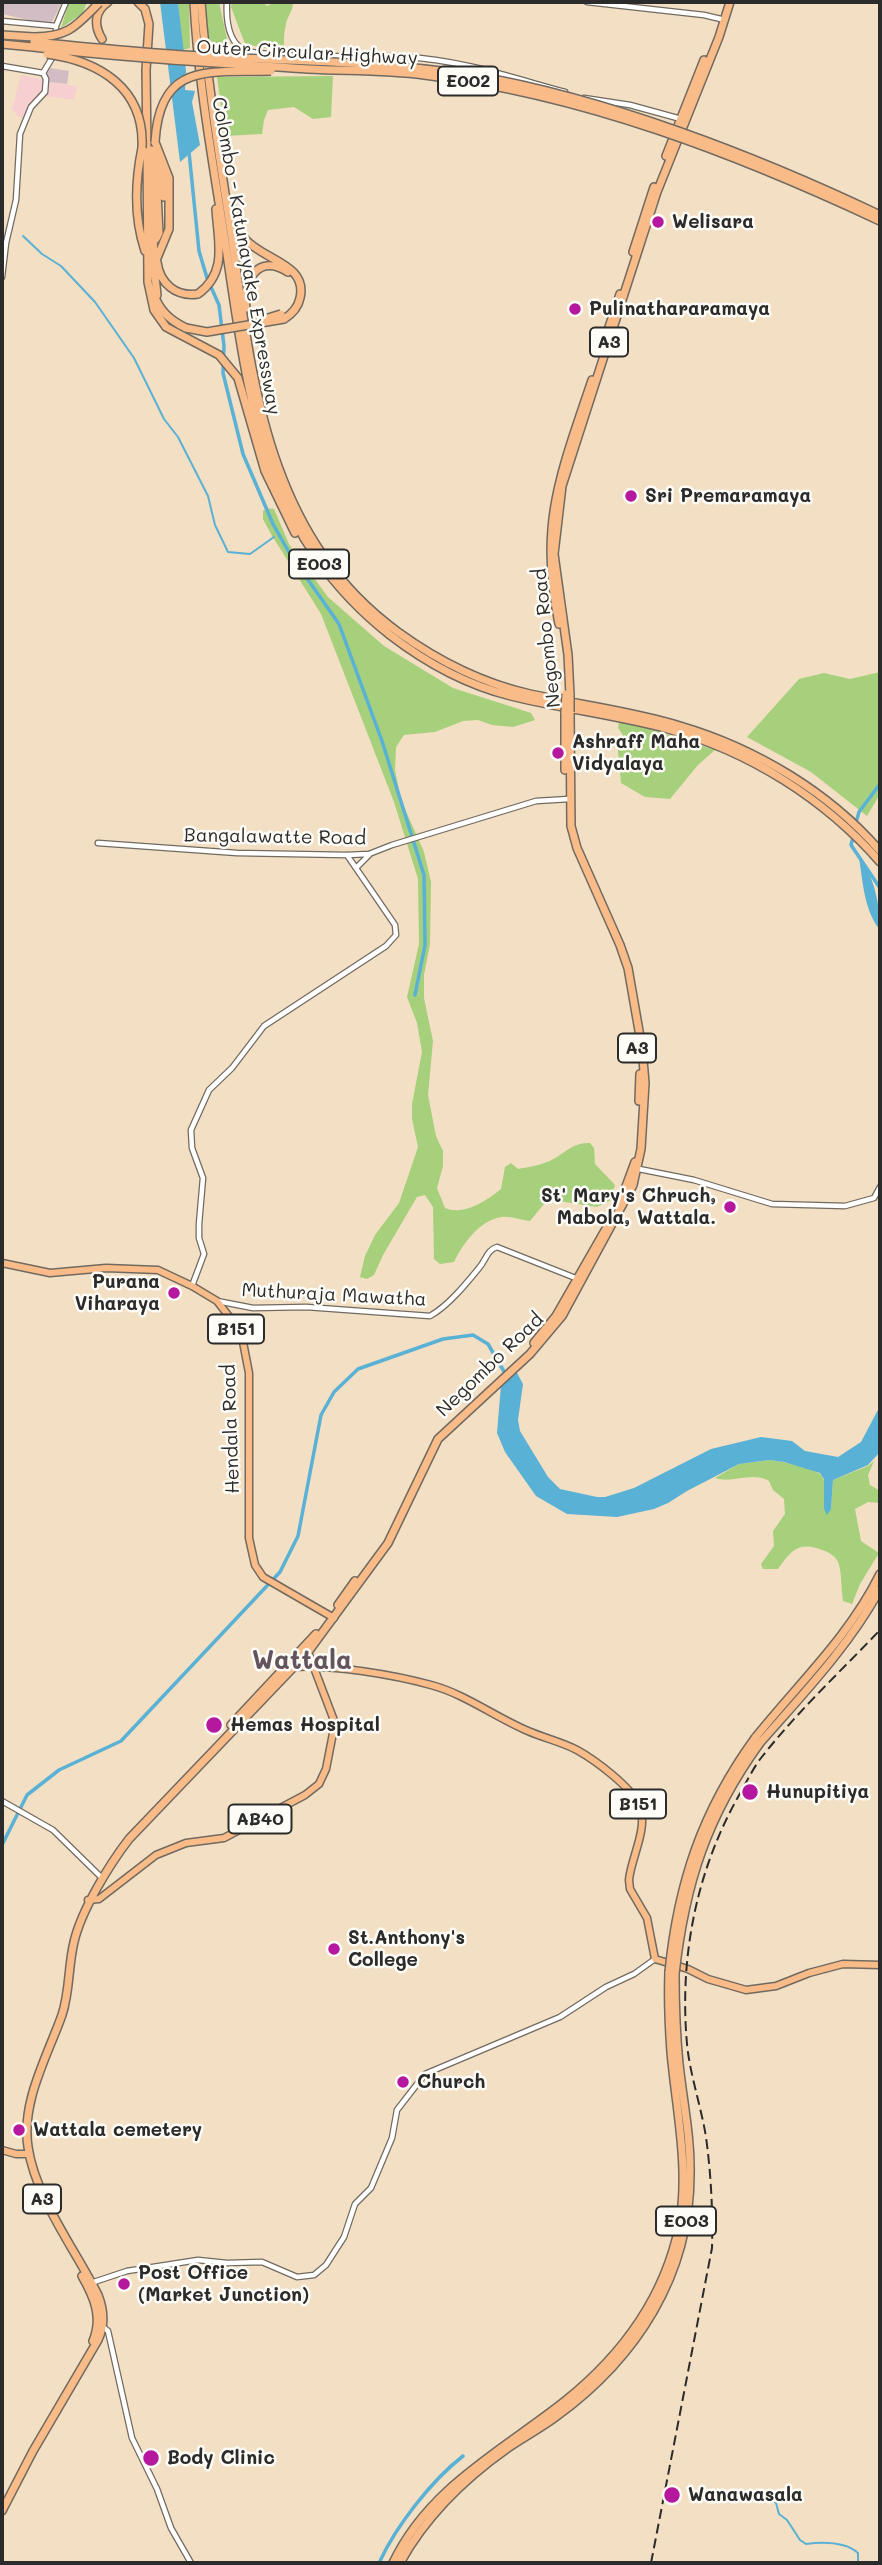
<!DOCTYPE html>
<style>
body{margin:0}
#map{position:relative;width:882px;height:2565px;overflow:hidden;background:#f3dfc3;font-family:Mali,sans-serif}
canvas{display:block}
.frame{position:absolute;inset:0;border:4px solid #2b2b2b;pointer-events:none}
</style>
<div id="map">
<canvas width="882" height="2565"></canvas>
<div class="frame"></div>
</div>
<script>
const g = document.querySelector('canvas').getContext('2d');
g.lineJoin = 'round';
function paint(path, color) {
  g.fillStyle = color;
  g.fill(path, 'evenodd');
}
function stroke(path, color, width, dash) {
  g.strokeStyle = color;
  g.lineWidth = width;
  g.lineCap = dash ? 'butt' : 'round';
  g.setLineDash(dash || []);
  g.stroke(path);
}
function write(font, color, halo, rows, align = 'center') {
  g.font = font + ' Mali,sans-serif';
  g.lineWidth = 5;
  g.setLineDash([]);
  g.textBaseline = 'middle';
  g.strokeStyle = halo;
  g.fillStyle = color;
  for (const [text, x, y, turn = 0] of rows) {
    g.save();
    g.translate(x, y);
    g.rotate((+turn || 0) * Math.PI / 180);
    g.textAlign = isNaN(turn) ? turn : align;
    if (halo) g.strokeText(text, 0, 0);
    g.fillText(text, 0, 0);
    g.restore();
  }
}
const built = new Path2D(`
 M21,75L44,80L43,91L23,120L12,109Z
 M48,82L77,86L74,100L44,96Z`);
const industrial = new Path2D(`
 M2,2H62L52,22L33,21L2,14Z
 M50,68L69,71L67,84L48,82L46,74Z`);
const green = new Path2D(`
 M69,2H87L83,13L61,28Z
 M178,2H189L190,48L183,50Z
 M205,2H219L227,39L219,48H210Z
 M232,2H263L267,6L275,2H293C293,9 290,13 287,20C284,31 283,41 285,52L245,44L231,7Z
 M333,76L331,117L313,119L294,107L268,110L264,120L262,134L225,136L217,77Z
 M266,508L274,509L289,544L328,597L384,646L453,688L531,713L535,720L513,727L492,725L478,720L463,721L435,732L404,735L396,747L395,770L401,800L424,852L431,882L430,944L424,975V998L433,1041L428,1095L436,1136L443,1151V1166L437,1188L445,1208C464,1216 486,1201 501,1189L505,1167L511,1163L518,1169C527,1167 538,1166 547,1162C563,1156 571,1142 590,1143L594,1148L595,1164L615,1185L611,1200L597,1207L552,1200L544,1204L530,1221C521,1220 510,1216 502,1217C479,1220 463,1244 454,1262L440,1264L434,1259L433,1207L425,1195L417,1197L383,1255L374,1275L367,1279L360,1277L365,1256L375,1235L399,1203L418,1147L412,1119V1104L422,1052L417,1023L407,997L419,944L418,879L394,802L321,614L271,534L263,519V511Z
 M880,672V794L867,816L811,772L747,737L799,679L824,673L850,679Z
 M619,721L644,727L715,750L698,765L670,799L645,797L621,783L617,742L623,735L618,728Z
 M769,1460C780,1461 816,1468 822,1476C827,1483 824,1500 824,1509H831L833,1480L868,1466L874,1461L868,1475L870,1485L880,1491V1503L868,1502L855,1509L861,1541L879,1553L860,1584L852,1604L843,1601C841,1590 842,1572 838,1562C836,1557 830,1553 825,1551C799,1541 793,1548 778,1569H763L761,1564L774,1546L773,1531L785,1514L784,1499L773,1490L769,1481C751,1471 733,1484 715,1478L739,1464Z`);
const water = new Path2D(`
 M160,2H178L186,71L185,90L195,91L192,102L200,145L180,162Z
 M859,858C875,876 880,907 880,930C864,910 863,882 859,858Z
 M516,1371L523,1384L518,1420L520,1431L548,1477L560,1489L597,1497H605L634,1488L711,1449L761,1437L792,1441L805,1451L838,1457L861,1442L880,1406V1452L868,1465L833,1480L831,1509L827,1515L824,1509V1479L820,1473L784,1462L769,1460L739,1464L687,1491L668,1503L654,1509L617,1517L567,1514L536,1496L505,1452L497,1433L501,1385Z`);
const stream = new Path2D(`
 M23,236L42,254L61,266L95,302L134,358L164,419L178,437L208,496L215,525L228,552L250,554L274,537
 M720,2497L771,2499L776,2503L779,2514L787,2520L800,2540L806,2544C822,2542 845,2542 858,2553V2563`);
const canal = new Path2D(`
 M189,152L199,251L207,278L219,305L224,346L223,373L243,454L273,524L290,554L339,624L382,741L424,875L425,945L415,995
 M855,826L859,812L880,784
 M854,834L851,845L880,888
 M2,1845L27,1795L59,1770L121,1741L280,1572L298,1536L321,1415L334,1392L358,1369L443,1339L473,1335L488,1344L506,1375
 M379,2563C396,2526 431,2481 463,2456`);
const tertiary = new Path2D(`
 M227,2C226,19 228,42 245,51C298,60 353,54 407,57C461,60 513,78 565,92
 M587,2L704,15L725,20
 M2,21L56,26
 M56,34V26L66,2
 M2,66L43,73
 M584,98L630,105L681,119
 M2,277L6,243L16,200L20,134L31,107L45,92L46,79L43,73L55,53
 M98,843L237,853L347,855L369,854L392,845L536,801L569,799
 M356,868L369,855
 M634,1168L694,1180L772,1204L845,1206L874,1198L880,1187
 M192,1286L204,1254L199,1238V1224L203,1178L192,1148L191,1130L209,1090L232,1068L264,1026L386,946L396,935L395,925L347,855
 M217,1301L253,1308L306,1307L430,1316C448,1306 466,1284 479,1268C486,1260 487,1250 497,1247L578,1279
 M2,1801L53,1830L102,1878
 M91,2283L127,2271L198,2260L227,2263L262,2262L297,2277L314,2275L326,2265L344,2237L355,2204L371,2188L392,2138L397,2110L425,2074L560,2017L606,1987L634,1974L655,1959
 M102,2326L108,2331L132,2438L157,2489L171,2528L191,2563`);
const primary = new Path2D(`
 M2,1263L50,1273L106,1268L158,1270L192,1286L217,1301L231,1319L243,1342L249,1373V1538L255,1565L263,1577L334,1618
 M294,1667C330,1664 395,1675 431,1685C465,1694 495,1717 528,1731C544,1738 562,1742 577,1750C595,1760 633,1788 640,1807C648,1829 631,1858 629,1880L630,1889L647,1918L655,1959L688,1969L708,1979L746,1990L776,1986L809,1973L843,1964L880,1965
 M88,1900L99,1899L156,1855L186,1843L224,1838L305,1795L319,1784L326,1769L335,1723L308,1652
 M2,2150L16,2154H29`);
const trunk = new Path2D(`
 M666,156L704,60
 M633,252L654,187
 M606,336L620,294
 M559,624C538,524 561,473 592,380
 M570,695L568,655L554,554L562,486L657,192L719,37L730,2
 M565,770V712
 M639,1101L640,1074
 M621,1200L635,1162
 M534,1343L556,1316L611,1220
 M338,1605L355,1581
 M231,1725L316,1634
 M82,2276C94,2297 103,2317 93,2341
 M2,2511L33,2451L98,2340C105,2325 104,2310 98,2295C76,2251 35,2197 28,2147C21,2102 47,2057 62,2015C70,1991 68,1966 74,1942C81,1911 109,1865 129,1839L308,1652L388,1543L438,1439L530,1354L562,1316L633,1185L641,1149L645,1083L642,1048L628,968L620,945L577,848L571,826L570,712`);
const motorway = new Path2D(`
 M138,2L145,9L149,24L146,70L147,151
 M194,2C198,82 213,162 225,241C248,393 260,533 390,635C425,662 467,685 511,696C563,709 616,715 668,729C749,751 825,799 880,862
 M201,2C207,82 220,160 232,239C253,386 268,537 398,632C438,661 482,683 530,694C580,705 631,711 680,726C755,748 829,792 880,851
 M2,35L34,37
 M102,39C94,26 94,11 108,2
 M2,44L33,47
 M155,142L169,178V229L157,258
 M142,148C135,182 134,218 145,251
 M147,148L148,282L154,310L166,327L219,355L238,378L265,471L295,533
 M151,150L154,267L157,295
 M155,153L159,233L156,239
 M159,164L163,172L164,197
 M231,204C234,216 237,230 245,239C263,260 308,264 300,298C298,308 292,314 284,319
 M157,262C160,284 176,297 198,294C228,272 218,242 216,209
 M153,292C159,310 169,320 186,328
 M246,308C243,280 258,253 288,272
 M755,1738C798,1684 849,1637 880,1574
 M760,1743C803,1694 849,1646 880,1589
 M393,2563C429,2487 502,2451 565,2401C621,2356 664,2298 679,2227C690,2169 676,2109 671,2052C669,2025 668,1999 669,1972
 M400,2563C426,2516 464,2479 508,2448C524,2437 541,2428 557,2416C636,2358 690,2276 690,2175C691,2138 683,2101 679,2064C676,2034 675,2004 675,1974`);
const rail = new Path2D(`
 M651,2563L712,2248C713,2211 711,2174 706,2137C701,2106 690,2075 687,2044C679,1955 697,1867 742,1790C748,1779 754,1767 761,1758C797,1712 840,1672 880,1630`);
const trunkBridge = new Path2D(`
 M570,695V712
 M565,712L566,694`);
const motorwayBridge = new Path2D(`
 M34,37C69,37 76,26 99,3
 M34,42C95,48 156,54 218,57C302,61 387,62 471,75C606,98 756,156 880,215
 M33,47C125,58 216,63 308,69C346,71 385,70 424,75C582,94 737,154 880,221
 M47,54C99,61 145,88 142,148
 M155,142C160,61 208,73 271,71
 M268,318L281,314
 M186,328L207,332L284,319
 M669,1972C678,1883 702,1811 755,1738
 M675,1974C685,1884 707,1816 760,1743`);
const markers = [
 [658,222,7,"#b5179e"],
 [575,309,7,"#b5179e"],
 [631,496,7,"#b5179e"],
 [558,753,7,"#b5179e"],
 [730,1207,7,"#b5179e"],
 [174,1293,7,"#b5179e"],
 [214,1725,9,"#b5179e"],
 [750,1792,9,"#b5179e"],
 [334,1949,7,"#b5179e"],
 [403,2082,7,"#b5179e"],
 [19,2130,7,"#b5179e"],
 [124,2284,7,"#b5179e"],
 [151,2458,9,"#b5179e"],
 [672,2495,9,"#b5179e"]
];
const shields = [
 [468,81,60],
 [609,342,38],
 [319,564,60],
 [637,1048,38],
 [236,1329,56],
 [638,1804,56],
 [260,1819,63],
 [42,2199,38],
 [686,2221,60]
];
const shieldNames = [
 ["E002",468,81],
 ["A3",609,342],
 ["E003",319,564],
 ["A3",637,1048],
 ["B151",236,1329],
 ["B151",638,1804],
 ["AB40",260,1819],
 ["A3",42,2199],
 ["E003",686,2221]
];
const streetNames = [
 ["Outer Circular Highway",307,53,3],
 ["Colombo - Katunayake Expressway",246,256,80],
 ["Negombo Road",547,638,-96],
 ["Bangalawatte Road",275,837,1],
 ["Muthuraja Mawatha",334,1295,3],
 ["Negombo Road",490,1365,-44],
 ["Hendala Road",231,1429,-92]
];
const poiNames = [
 ["Welisara",672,222],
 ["Pulinathararamaya",589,309],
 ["Sri Premaramaya",645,496],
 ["Ashraff Maha",572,742],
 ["Vidyalaya",572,764],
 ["St' Mary's Chruch,",716,1196,"right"],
 ["Mabola, Wattala.",716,1218,"right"],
 ["Purana",160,1282,"right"],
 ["Viharaya",160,1304,"right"],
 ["Hemas Hospital",230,1725],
 ["Hunupitiya",766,1792],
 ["St.Anthony's",348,1938],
 ["College",348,1960],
 ["Church",417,2082],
 ["Wattala cemetery",33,2130],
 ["Post Office",138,2273],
 ["(Market Junction)",138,2295],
 ["Body Clinic",167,2458],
 ["Wanawasala",688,2495]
];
const districtNames = [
 ["Wattala",302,1661]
];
paint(built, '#f7cfd0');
paint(industrial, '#d2bdc5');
paint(green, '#a6d07c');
paint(water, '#59b1d6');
stroke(stream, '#59b1d6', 2);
stroke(canal, '#59b1d6', 3.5);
stroke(tertiary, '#716a60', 7);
stroke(primary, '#716a60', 9);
stroke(trunk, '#716a60', 10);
stroke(motorway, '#716a60', 10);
stroke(tertiary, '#fff', 4.5);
stroke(primary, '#f9bc89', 6);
stroke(trunk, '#f9bc89', 7);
stroke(motorway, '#f9bc89', 7);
stroke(rail, '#2b2b2b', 2, [10, 5]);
stroke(trunkBridge, '#716a60', 10, []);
stroke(motorwayBridge, '#716a60', 10, []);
stroke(trunkBridge, '#f9bc89', 7);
stroke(motorwayBridge, '#f9bc89', 7);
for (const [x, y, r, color] of markers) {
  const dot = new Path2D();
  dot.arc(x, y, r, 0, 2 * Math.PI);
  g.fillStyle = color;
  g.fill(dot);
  stroke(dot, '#fdfcf7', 2.5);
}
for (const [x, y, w] of shields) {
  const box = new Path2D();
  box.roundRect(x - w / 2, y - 14.5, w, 29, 5);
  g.fillStyle = '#fdfcf7';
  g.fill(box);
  stroke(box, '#2b2b2b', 2);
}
write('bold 18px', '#2b2b2b', null, shieldNames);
write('19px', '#2b2b2b', '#fdfcf7', streetNames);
write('bold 19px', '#2b2b2b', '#fdfcf7', poiNames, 'left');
write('bold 26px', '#64545e', '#fdfcf7', districtNames);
</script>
